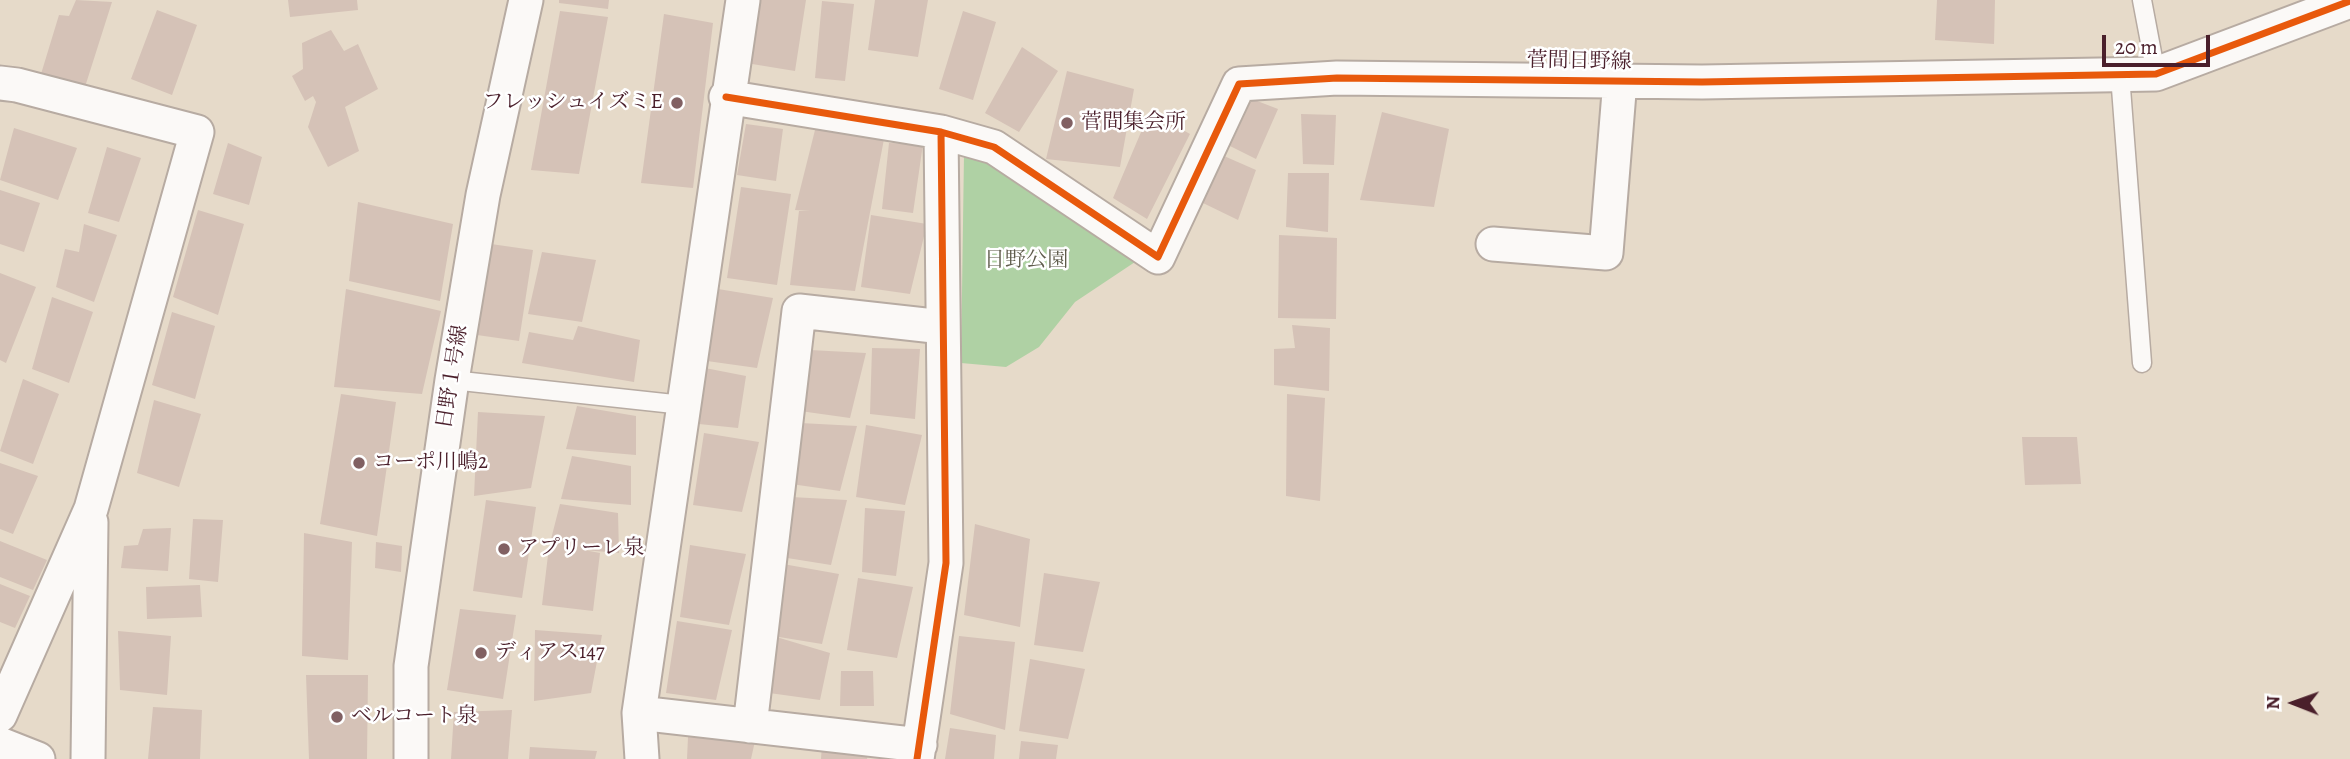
<!DOCTYPE html>
<meta charset="utf-8">
<style>
body{margin:0}
#map{position:relative;width:2350px;height:759px;overflow:hidden;background:#e6dac9;font-family:Alegreya,serif}
canvas{display:block}
.north{position:absolute;left:2259px;top:668px;width:70px;height:70px;-webkit-text-stroke:5px #fff;paint-order:stroke;rotate:271deg;font-size:19px;font-weight:700;line-height:28px;text-align:center;color:#4a1f2b}
.north::after{content:'';display:block;margin:auto;width:24px;height:32px;background:#4a1f2b;clip-path:polygon(50% 0,100% 100%,50% 72%,0 100%)}
.scale{position:absolute;left:2102px;top:35px;width:108px;height:32px;box-sizing:border-box;border:4px solid #4a1f2b;border-top:0;padding-left:9px;font-size:21px;line-height:24px;white-space:nowrap;color:#4a1f2b;-webkit-text-stroke:5px #fff;paint-order:stroke}
</style>
<div id="map">
<canvas width="2350" height="759"></canvas>
<div class="north">N</div>
<div class="scale">20 m</div>
</div>
<script>
const g = document.querySelector('canvas').getContext('2d');
g.lineJoin = 'round';
function paint(path, color) {
  g.fillStyle = color;
  g.fill(path, 'evenodd');
}
function stroke(path, color, width, dash) {
  g.strokeStyle = color;
  g.lineWidth = width;
  g.lineCap = dash ? 'butt' : 'round';
  g.setLineDash(dash || []);
  g.stroke(path);
}
function write(font, color, halo, rows, align = 'center') {
  g.font = font + ' Alegreya,"Noto Serif JP",serif';
  g.lineWidth = 5;
  g.setLineDash([]);
  g.textBaseline = 'middle';
  g.strokeStyle = halo;
  g.fillStyle = color;
  for (const [text, x, y, turn = 0] of rows) {
    g.save();
    g.translate(x, y);
    g.rotate((+turn || 0) * Math.PI / 180);
    g.textAlign = isNaN(turn) ? turn : align;
    if (halo) g.strokeText(text, 0, 0);
    g.fillText(text, 0, 0);
    g.restore();
  }
}
const green = new Path2D(`
 M964,154L992,155L1135,262L1075,302L1039,347L1006,367L961,363Z`);
const building = new Path2D(`
 M76,0L112,2L84,90L41,74L59,15L69,16Z
 M288,0H357L358,10L290,17Z
 M559,0H609L608,9L559,3Z
 M756,0H806L795,71L746,63Z
 M875,0H928L918,57L868,50Z
 M1937,0H1995L1994,44L1935,40Z
 M822,1L854,4L845,81L815,78Z
 M157,10L197,25L172,95L131,79Z
 M560,11L608,17L579,174L531,170Z
 M963,11L996,22L973,100L939,89Z
 M664,14L713,23L693,188L641,183Z
 M331,30L344,51L358,44L378,89L345,107L359,151L328,167L308,127L316,102L313,96L305,101L292,76L303,69L302,43Z
 M1022,47L1058,71L1019,132L985,113Z
 M1067,71L1134,89L1120,167L1046,159Z
 M1252,99L1278,109L1256,159L1230,146Z
 M1150,111L1190,134L1147,219L1113,198Z
 M1382,112L1449,129L1434,207L1360,200Z
 M1301,114L1336,115L1334,165L1303,164Z
 M817,122L884,139L855,291L790,285L799,211H810L795,210Z
 M746,124L783,129L776,181L737,175Z
 M14,128L77,148L58,200L0,180Z
 M228,143L262,157L249,205L213,194Z
 M889,143L923,144L913,213L882,209Z
 M107,147L141,158L119,222L88,213Z
 M1224,156L1256,170L1238,220L1203,203Z
 M1288,173H1329L1328,232L1286,227Z
 M741,187L791,194L777,285L727,278Z
 M0,190L40,203L24,252L0,244Z
 M358,202L453,224L440,301L349,281Z
 M198,210L244,224L218,315L173,297Z
 M871,215L927,224L910,294L861,287Z
 M84,224L117,235L94,302L56,287L65,249L79,252Z
 M1279,235L1337,238L1336,319L1278,318Z
 M484,243L533,250L519,341L470,334Z
 M542,252L596,260L582,322L528,314Z
 M0,273L36,287L6,363L0,360Z
 M346,289L441,311L422,394L334,387Z
 M718,289L773,298L757,368L707,361Z
 M52,297L93,312L69,383L32,369Z
 M172,312L215,326L195,399L152,385Z
 M1292,325L1330,328L1329,391L1274,385V349L1295,348Z
 M578,326L640,340L634,382L522,363L529,332L573,340Z
 M872,348L920,349L915,419L870,414Z
 M810,350L866,353L850,418L800,411Z
 M705,368L746,376L738,428L699,424Z
 M23,379L59,394L33,464L0,451Z
 M341,394L396,402L377,536L320,524Z
 M1287,394L1325,398L1320,501L1286,496Z
 M154,400L201,414L179,487L137,473Z
 M577,406L636,416V455L566,449Z
 M478,412L545,416L531,488L474,496Z
 M800,423L857,426L840,491L791,484Z
 M866,425L922,435L905,505L856,497Z
 M704,433L759,442L742,512L693,505Z
 M2022,437H2077L2081,484L2025,485Z
 M572,456L631,466V505L561,499Z
 M0,463L38,476L13,534L0,529Z
 M791,497L847,500L831,565L781,557Z
 M486,500L536,507L522,598L473,591Z
 M560,504L618,513L619,553L584,550L600,553L593,611L542,605L549,547Z
 M865,508L905,511L896,576L862,572Z
 M193,519L223,520L218,582L189,579Z
 M975,524L1030,539L1020,627L964,615Z
 M171,528L168,571L121,568L124,546L138,545L143,529Z
 M304,533L352,542L348,660L302,656Z
 M0,541L47,560L33,590L0,577Z
 M376,542L402,546L401,572L375,568Z
 M690,545L746,554L729,625L680,617Z
 M783,564L839,574L822,644L773,636Z
 M1044,573L1100,582L1083,652L1034,645Z
 M858,578L913,587L897,658L847,650Z
 M0,584L30,596L15,628L0,622Z
 M200,585L202,617L147,619L146,587Z
 M460,609L516,615L503,699L447,690Z
 M677,621L732,630L716,700L666,693Z
 M535,630L602,635L591,693L534,701Z
 M118,631L171,636L167,695L120,690Z
 M773,636L830,653L820,700L762,692Z
 M959,636L1015,642L1005,730L950,714Z
 M1030,659L1085,669L1068,739L1019,731Z
 M841,671H873L874,706H840Z
 M306,675H368L367,759H309Z
 M153,707L202,710L200,759H148Z
 M512,710L508,759H451L454,712Z
 M950,728L996,735L994,759H945Z
 M688,737L755,741L751,759H687Z
 M1021,741L1058,745L1056,759H1019Z
 M822,743L869,746L867,759H821Z
 M530,747L597,751L595,759H529Z`);
const service = new Path2D(`
 M2142,0L2156,74
 M2120,75L2142,363
 M452,380L683,405`);
const minor = new Path2D(`
 M0,83L17,85L197,132L91,509L0,715
 M726,97L941,132L946,563L917,759
 M941,132L994,147L1158,257L1239,84L1337,78L1702,82L2156,74L2350,1
 M1493,244L1606,253L1620,80
 M639,713L920,745
 M750,726L799,311L943,327
 M0,744L38,759
 M88,759L91,522
 M411,759V666L452,380L483,195L526,0
 M642,759L639,713L743,0`);
const cycleway = new Path2D(`
 M726,97L941,132L946,563L917,759
 M941,132L994,147L1158,257L1239,84L1337,78L1702,82L2156,74L2350,1`);
const markers = [
 [677,103,7,"#816062"],
 [1067,123,7,"#816062"],
 [359,463,7,"#816062"],
 [504,549,7,"#816062"],
 [481,653,7,"#816062"],
 [337,717,7,"#816062"]
];
const streetNames = [
 ["菅間日野線",1579,62,1],
 ["日野１号線",453,377,-81]
];
const poiNames = [
 ["フレッシュイズミE",663,103,"right"],
 ["菅間集会所",1081,123],
 ["コーポ川嶋2",373,463],
 ["アプリーレ泉",518,549],
 ["ディアス147",495,653],
 ["ベルコート泉",351,717]
];
const parkNames = [
 ["日野公園",1026,261]
];
paint(green, '#afd1a4');
paint(building, '#d5c2b7');
stroke(service, '#b7aba2', 21);
stroke(minor, '#b7aba2', 37);
stroke(service, '#fbf9f7', 18);
stroke(minor, '#fbf9f7', 33);
stroke(cycleway, '#e8590c', 7);
for (const [x, y, r, color] of markers) {
  const dot = new Path2D();
  dot.arc(x, y, r, 0, 2 * Math.PI);
  g.fillStyle = color;
  g.fill(dot);
  stroke(dot, '#fff', 2.5);
}
write('21px', '#4a1f2b', '#fff', streetNames);
write('21px', '#4a1f2b', '#fff', poiNames, 'left');
write('21px', '#5e5b4b', '#fff', parkNames);
</script>
